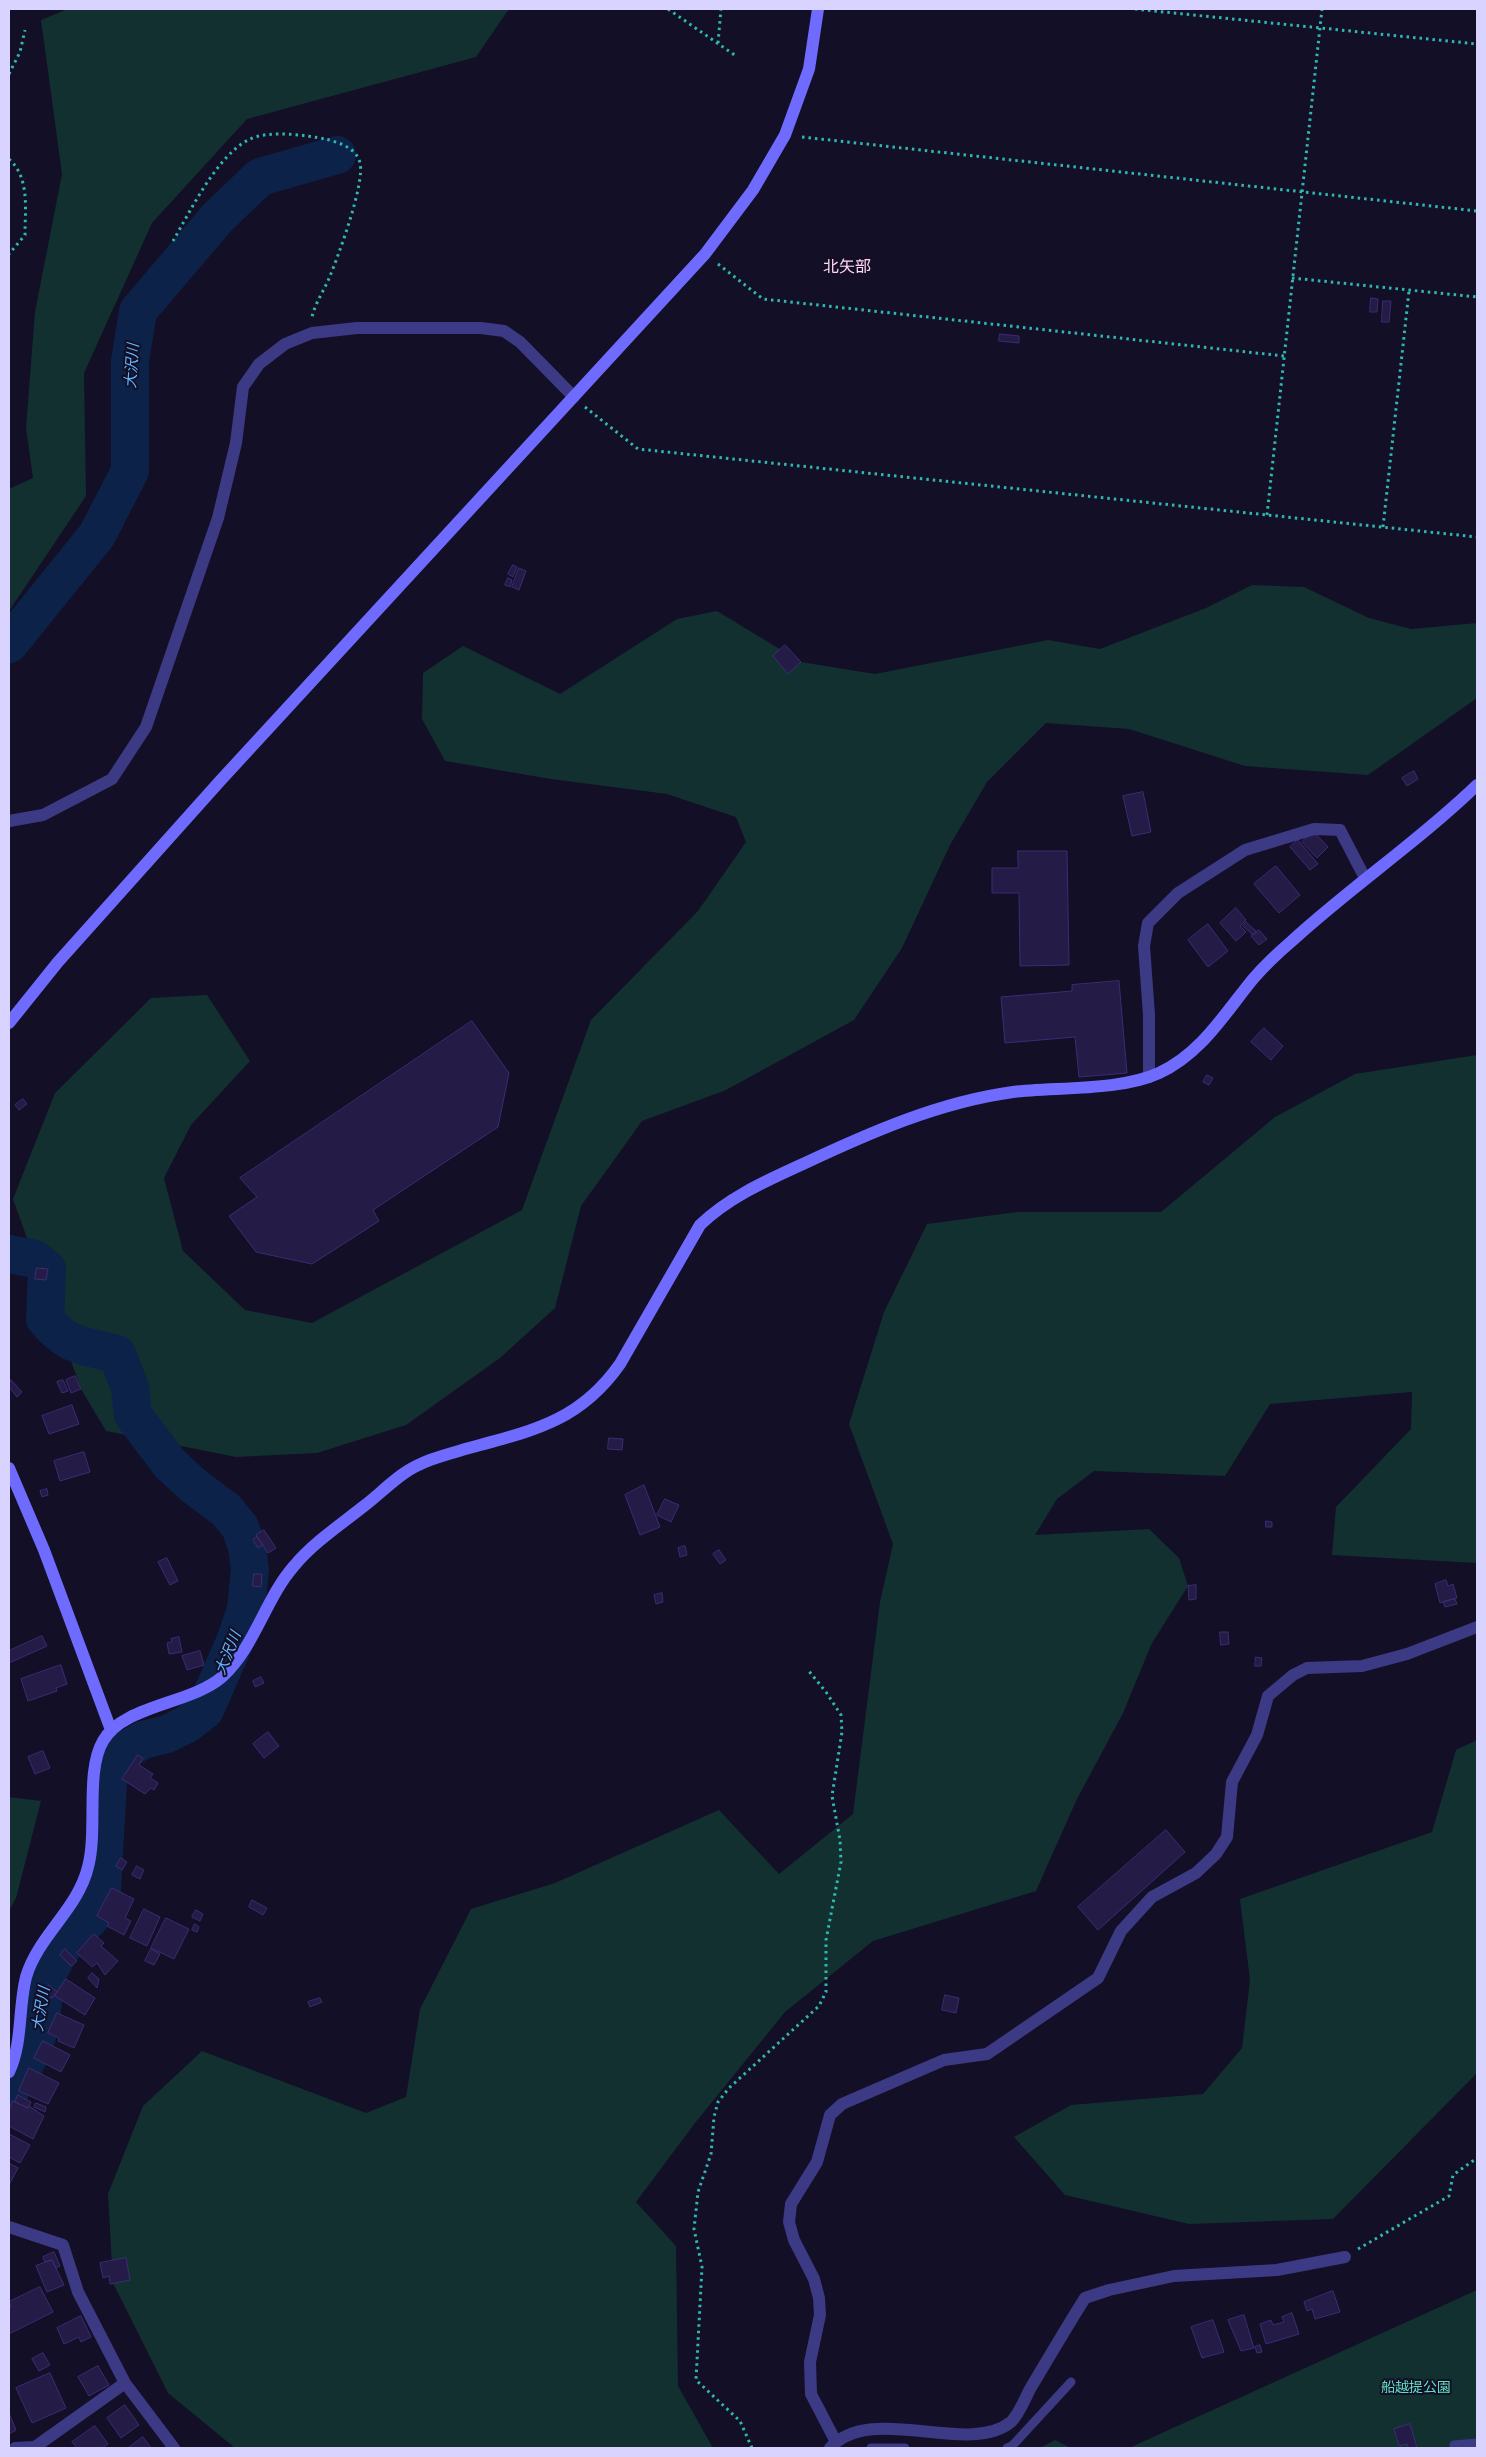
<!DOCTYPE html>
<meta charset="utf-8">
<style>
body{margin:0}
#map{position:relative;width:1486px;height:2457px;overflow:hidden;background:#130f26;font-family:Lato,sans-serif}
canvas{display:block}
.frame{position:absolute;inset:0;border:10px solid #d9d4ff;pointer-events:none}
</style>
<div id="map">
<canvas width="1486" height="2457"></canvas>
<div class="frame"></div>
</div>
<script>
const g = document.querySelector('canvas').getContext('2d');
g.lineJoin = 'round';
function paint(path, color) {
  g.fillStyle = color;
  g.fill(path, 'evenodd');
}
function stroke(path, color, width, dash) {
  g.strokeStyle = color;
  g.lineWidth = width;
  g.lineCap = dash ? 'butt' : 'round';
  g.setLineDash(dash || []);
  g.stroke(path);
}
function write(font, color, halo, rows, align = 'center') {
  g.font = font + ' Lato,"Noto Sans JP",sans-serif';
  g.lineWidth = 4;
  g.setLineDash([]);
  g.textBaseline = 'middle';
  g.strokeStyle = halo;
  g.fillStyle = color;
  for (const [text, x, y, turn = 0] of rows) {
    g.save();
    g.translate(x, y);
    g.rotate((+turn || 0) * Math.PI / 180);
    g.textAlign = isNaN(turn) ? turn : align;
    if (halo) g.strokeText(text, 0, 0);
    g.fillText(text, 0, 0);
    g.restore();
  }
}
const green = new Path2D(`
 M68,9H509L476,57L247,119L152,223L84,373L86,496L9,611V489L33,478L26,428L35,312L62,174L41,20Z
 M1252,585L1304,587L1369,618L1411,629L1477,623V698L1368,775L1245,766L1129,729L1046,723L987,782L950,845L902,948L854,1020L726,1090L642,1121L581,1206L555,1308L500,1358L406,1425L317,1453L236,1457L106,1431L81,1389L13,1199L55,1093L151,998L207,995L250,1061L191,1125L164,1178L183,1251L245,1310L312,1323L522,1210L591,1020L698,911L746,842L736,817L667,794L551,779L445,761L422,719L423,673L463,646L560,694L677,619L717,611L801,662L875,674L1048,640L1100,649L1206,608Z
 M1477,1055V1563L1332,1555L1336,1507L1411,1429L1412,1392L1270,1404L1225,1476L1094,1471L1057,1499L1035,1535L1149,1529L1179,1558L1188,1586L1152,1643L1123,1713L1076,1801L1036,1891L873,1941L785,2012L695,2123L636,2202L676,2246L678,2386L713,2448H235L168,2393L113,2283L108,2194L143,2106L202,2051L366,2113L406,2097L420,2009L471,1909L555,1883L719,1810L779,1874L853,1814L880,1602L893,1544L849,1424L884,1312L927,1224L1017,1212H1161L1275,1117L1355,1074Z
 M1477,1740V2073L1333,2219L1189,2224L1065,2195L1014,2137L1071,2105L1203,2094L1242,2048L1250,1980L1240,1899L1432,1832L1456,1750Z
 M9,1797L41,1801L16,1898L9,1911Z
 M1477,2290V2448H1129Z
 M1055,2440L1071,2448H1040Z`);
const river = new Path2D(`
 M9,644L97,535L130,471V361L138,311L218,217L260,177L337,155
 M9,1254L35,1259L47,1269L45,1319C69,1348 83,1345 117,1354L130,1388L133,1415L170,1464L194,1486L226,1510L240,1527L247,1547L250,1569L246,1609L236,1639L205,1710L187,1724L167,1734L143,1740L117,1755L108,1781L102,1892L93,1915L60,1950L46,1977L40,2027L32,2051L9,2093`);
const building = new Path2D(`
 M1371,298L1378,299L1377,312H1370Z
 M1383,301H1391L1389,322H1382Z
 M1000,334L1019,336V343L999,341Z
 M513,565L517,567L513,577L508,574Z
 M519,568L526,571L519,590L512,587Z
 M508,578L512,580L510,587L505,585Z
 M785,645L801,662L788,674L773,656Z
 M1414,771L1418,779L1407,786L1402,778Z
 M1143,792L1151,832L1132,836L1123,796Z
 M1313,831L1328,847L1317,858L1302,842Z
 M1298,840L1318,864L1310,870L1290,847Z
 M1018,851H1067L1069,965L1020,966L1019,893H992V868H1018Z
 M1276,866L1300,895L1279,913L1254,884Z
 M1236,908L1246,920L1240,926L1246,932L1236,941L1220,923Z
 M1246,922L1257,932L1253,935L1243,926Z
 M1208,924L1228,951L1208,967L1188,940Z
 M1259,930L1267,939L1259,945L1251,936Z
 M1119,981L1127,1073L1079,1077L1075,1037L1005,1043L1001,997L1072,991V985Z
 M472,1021L509,1073L498,1127L373,1210L379,1221L312,1264L256,1252L229,1216L257,1197L240,1178Z
 M1264,1028L1283,1046L1271,1060L1251,1042Z
 M1207,1075L1213,1078L1209,1085L1203,1082Z
 M23,1099L27,1104L19,1110L15,1105Z
 M37,1268L48,1269L46,1280L35,1279Z
 M75,1376L81,1389L71,1393L66,1380Z
 M11,1380L22,1392L17,1397L9,1387Z
 M63,1380L68,1391L62,1393L57,1382Z
 M72,1405L79,1424L49,1434L42,1416Z
 M609,1438L623,1439L622,1450L608,1449Z
 M84,1452L90,1472L60,1481L54,1461Z
 M644,1485L660,1527L640,1535L625,1495Z
 M47,1489L48,1495L42,1497L40,1491Z
 M665,1499L679,1505L671,1522L657,1515Z
 M1266,1521L1272,1522V1527H1266Z
 M264,1530L276,1548L268,1553L256,1535Z
 M257,1537L263,1545L258,1548L253,1540Z
 M685,1546L687,1555L680,1557L678,1548Z
 M719,1550L726,1560L720,1564L713,1554Z
 M167,1558L178,1581L170,1585L158,1562Z
 M254,1574H262L261,1587L253,1586Z
 M1446,1580L1448,1586L1453,1584L1457,1598L1440,1603L1435,1584Z
 M1196,1585V1599L1189,1600L1188,1586Z
 M662,1593L663,1602L656,1604L654,1595Z
 M1455,1599L1457,1604L1445,1607L1443,1602Z
 M1220,1632H1228L1229,1644L1221,1645Z
 M42,1636L47,1646L9,1663V1651Z
 M179,1637L182,1652L169,1654L167,1643L172,1642L171,1639Z
 M200,1651L204,1665L187,1670L182,1656Z
 M1256,1657L1262,1658L1261,1666H1255Z
 M61,1665L67,1684L56,1688L57,1691L28,1701L21,1679Z
 M261,1677L264,1683L255,1687L253,1681Z
 M268,1732L279,1746L264,1758L253,1744Z
 M43,1751L50,1768L35,1774L28,1757Z
 M138,1755L143,1758L139,1765L153,1774L150,1778L158,1783L154,1790L151,1788L145,1794L122,1779Z
 M1166,1830L1185,1852L1098,1930L1078,1907Z
 M121,1858L127,1862L122,1870L116,1866Z
 M137,1866L144,1870L140,1879L132,1875Z
 M112,1888L134,1899L125,1918L131,1921L124,1935L107,1926L109,1923L97,1916Z
 M252,1900L267,1908L263,1915L249,1907Z
 M144,1909L160,1917L147,1946L130,1938Z
 M196,1910L203,1914L200,1921L192,1917Z
 M166,1918L189,1929L174,1959L151,1948Z
 M195,1924L199,1927L197,1932L192,1930Z
 M94,1934L104,1943L101,1946L118,1961L105,1975L97,1963L92,1967L77,1953Z
 M65,1949L77,1961L71,1966L60,1955Z
 M151,1949L160,1954L154,1965L145,1961Z
 M92,1973L99,1979L97,1988L88,1978Z
 M66,1979L95,1998L85,2015L55,1996Z
 M49,1985L57,1992L52,1998L44,1991Z
 M945,1995L959,1998L956,2013L942,2010Z
 M320,1998L322,2002L310,2007L308,2002Z
 M57,2013L84,2025L74,2048L58,2041L59,2038L48,2033Z
 M43,2041L70,2055L61,2072L34,2058Z
 M29,2068L59,2083L48,2104L19,2091Z
 M18,2095L31,2102L28,2108L15,2102Z
 M13,2101L28,2108L29,2106L44,2116L33,2139L9,2126V2111Z
 M36,2103L46,2107L45,2112L34,2107Z
 M9,2134L30,2145L20,2163L9,2157Z
 M9,2163L18,2168L9,2185Z
 M54,2252L60,2266L56,2268L52,2260L45,2262L43,2257Z
 M126,2258L130,2280L110,2284L109,2276L103,2278L100,2263Z
 M52,2260L64,2285L47,2292L36,2266Z
 M40,2287L53,2312L9,2334V2308L11,2307L9,2302Z
 M1333,2291L1340,2312L1315,2319L1312,2309L1307,2311L1304,2302Z
 M1292,2313L1299,2334L1266,2344L1260,2324L1271,2320L1273,2325L1284,2322L1282,2317Z
 M1244,2315L1254,2348L1241,2351L1228,2320Z
 M81,2316L91,2337L81,2342L79,2337L64,2344L57,2328Z
 M1213,2320L1224,2352L1202,2358L1191,2327Z
 M1260,2345L1262,2352L1257,2353L1255,2347Z
 M43,2353L50,2365L39,2371L32,2359Z
 M98,2366L109,2385L89,2396L78,2377Z
 M50,2373L66,2408L32,2423L16,2388Z
 M125,2405L139,2425L121,2438L107,2418Z
 M9,2413L16,2430L9,2434Z
 M1410,2424L1417,2448H1408L1407,2444L1399,2446L1394,2429Z
 M95,2426L108,2444L102,2448H77L72,2442Z
 M143,2437L151,2448H128Z`);
const path = new Path2D(`
 M668,9L736,56
 M1135,9L1477,44
 M718,43L721,9
 M9,74L20,52L25,30
 M802,137L1477,211
 M9,159C30,178 25,209 25,235L9,254
 M173,241C191,210 217,155 250,139C269,130 305,135 325,139C338,142 357,148 360,163C365,183 339,254 330,276C325,289 315,303 312,317
 M718,264L763,299L1284,356
 M1292,278L1477,297
 M585,407L638,449L1477,537
 M1267,515L1322,9
 M1383,527L1409,291
 M1358,2249L1449,2196L1453,2175L1477,2158
 M752,2448L740,2421L696,2380L702,2267L694,2229L698,2192L711,2154L714,2117L718,2102L729,2088L819,2006L826,1992V1940L841,1862L840,1840L832,1796L842,1732L841,1715L826,1692L808,1670`);
const lane = new Path2D(`
 M871,2448H905
 M1007,2448L1012,2446L1071,2382
 M1455,2448L1454,2445L1477,2443`);
const street = new Path2D(`
 M9,821L43,815L112,779L146,727L218,518L236,443L243,387L259,364L285,344L312,333L357,328H481L504,331L520,342L574,397
 M1149,1077V1015L1144,946L1148,923L1178,893L1245,850L1314,829L1340,830L1365,878
 M9,2227L63,2245L78,2292L125,2383L174,2448
 M836,2442L811,2394L810,2362L820,2315L819,2298L814,2279L794,2240L789,2222L791,2204L817,2162L830,2115L842,2104L944,2060L987,2054L1098,1978L1121,1931L1152,1897L1196,1873L1216,1854L1227,1837L1232,1782L1257,1735L1268,1696L1293,1675L1307,1668L1362,1666L1407,1654L1477,1627
 M15,2448L35,2447L125,2383
 M830,2448C871,2402 967,2457 1011,2422C1019,2414 1025,2399 1030,2389C1048,2359 1066,2328 1085,2298L1109,2290L1174,2276L1277,2270L1345,2257`);
const secondary = new Path2D(`
 M9,1023L58,962L220,781L705,254L753,190L785,135L809,69L818,9
 M9,1468L44,1550L111,1730
 M9,2072C23,2042 18,2009 26,1977C38,1936 78,1909 88,1867C98,1830 85,1772 103,1741C123,1705 191,1704 222,1677C255,1647 265,1599 294,1566C313,1543 340,1525 364,1506C377,1496 389,1484 403,1474C423,1460 445,1455 469,1448C533,1431 580,1421 620,1364L700,1225C729,1197 766,1181 803,1164C869,1133 939,1102 1013,1092C1057,1087 1120,1091 1159,1073C1201,1054 1225,1013 1253,979C1265,965 1279,952 1293,940C1352,886 1419,841 1477,785`);
const parkNames = [
 ["船越提公園",1416,2387]
];
const waterNames = [
 ["大沢川",132,366,-86],
 ["大沢川",228,1653,-68],
 ["大沢川",41,2009,-81]
];
const quarterNames = [
 ["北矢部",847,267]
];
paint(green, '#12302f');
stroke(river, '#0c2248', 38);
paint(building, '#241b47');
stroke(building, '#3b2d73', 1);
stroke(path, '#2fb8b0', 3, [2.5, 4]);
stroke(lane, '#3d3a85', 9);
stroke(street, '#3d3a85', 12);
stroke(secondary, '#6f6bff', 12);
write('14px', '#5fe0c0', '#130f26', parkNames);
write('italic 15px', '#62b6ff', '#130f26', waterNames);
write('16px', '#ffd6f0', '#130f26', quarterNames);
</script>
